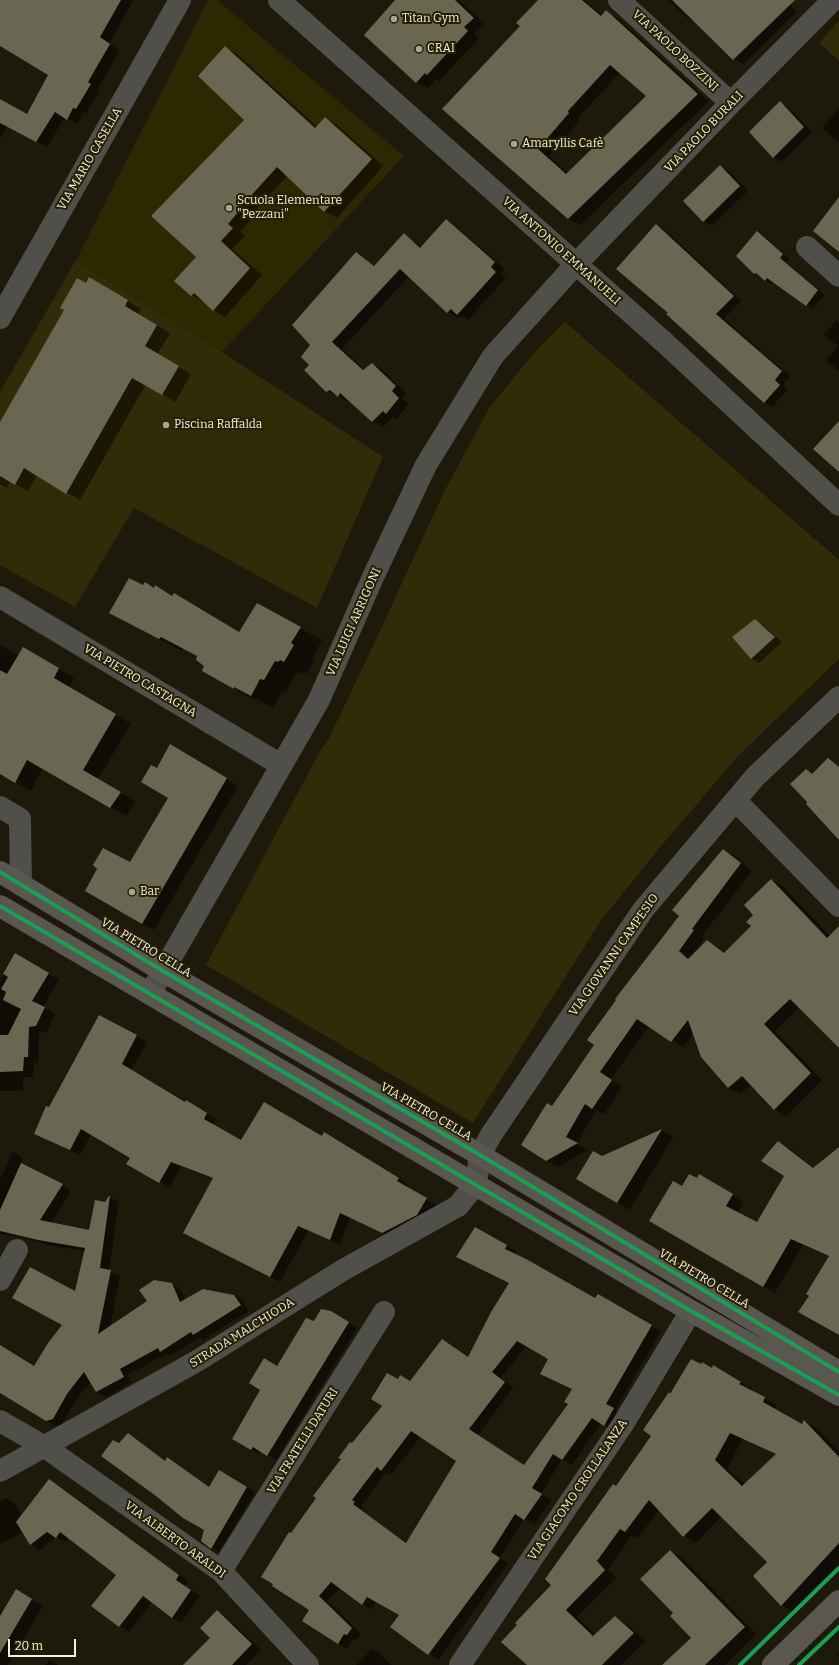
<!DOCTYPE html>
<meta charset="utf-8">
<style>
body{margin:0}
#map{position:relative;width:839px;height:1665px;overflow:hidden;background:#1d1a0b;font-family:Bitter,serif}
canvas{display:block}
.scale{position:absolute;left:8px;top:1639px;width:68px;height:18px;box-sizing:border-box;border:2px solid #f2f0de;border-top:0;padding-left:5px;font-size:12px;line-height:14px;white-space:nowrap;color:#f2f0de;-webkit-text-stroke:3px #252003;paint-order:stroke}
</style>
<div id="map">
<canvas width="839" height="1665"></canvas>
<div class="scale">20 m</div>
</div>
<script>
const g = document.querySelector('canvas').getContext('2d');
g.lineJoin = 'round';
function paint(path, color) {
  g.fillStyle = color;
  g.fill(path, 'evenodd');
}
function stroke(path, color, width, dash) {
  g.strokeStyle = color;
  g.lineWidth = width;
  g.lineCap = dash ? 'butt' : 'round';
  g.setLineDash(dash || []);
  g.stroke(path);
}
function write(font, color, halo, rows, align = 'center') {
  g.font = font + ' Bitter,serif';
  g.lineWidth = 4;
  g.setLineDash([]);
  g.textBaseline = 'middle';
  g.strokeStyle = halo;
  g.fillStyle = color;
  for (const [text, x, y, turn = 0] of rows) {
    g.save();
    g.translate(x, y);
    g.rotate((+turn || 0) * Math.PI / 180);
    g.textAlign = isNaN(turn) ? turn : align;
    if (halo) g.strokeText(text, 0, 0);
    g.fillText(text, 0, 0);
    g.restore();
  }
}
const built = new Path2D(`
 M208,0H217L404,156L222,352L76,260Z`);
const green = new Path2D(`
 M839,20V61L819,43Z
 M76,260L222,352L383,457L317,608L134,508L75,607L0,565V392Z
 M565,322L839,560V659L739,755L662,845L602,919L473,1123L206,965L319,753L329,738L373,646L444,492L490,407L534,353Z`);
const shadow = new Path2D(`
 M0,0H133L109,44L120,50L98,89L100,90L86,114L83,112L77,124L65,117L47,147L7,126L0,138V100L28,115L50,74L0,32Z
 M396,0H458L485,24L474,34L479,38L439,81L436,79L428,88L416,82Z
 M539,0H584L602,15L606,12L617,18L709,101L580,225L569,219L443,109L521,26ZM620,72L647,96L568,173L549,156L580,120L578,118Z
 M668,0H786L797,12L743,64L734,59L695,22L686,17Z
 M225,47L237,54L317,127L325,118L337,125L383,166L337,218L324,211L287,176L250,216L252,218L240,232L245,236L232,249L262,275L225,317L213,310L204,302L192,295L197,257L246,120Z
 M780,102L788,107L812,132L782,162L774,157Z
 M839,108V142L822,128Z
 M721,167L729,171L748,191L712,226L704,221Z
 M446,221L456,227L505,269L501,274L506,278L468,320L461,316L458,318L448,312L409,276L342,349L365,370L372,364L382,370L406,393L401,398L409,404L396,419L393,417L383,427L373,421L350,401L349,402L327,391L310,365L311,345L357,253L375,266L404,235L422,247Z
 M656,225L665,230L741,301L724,319L790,376L783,385L787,390L772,407L764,402L669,313Z
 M758,232L764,236L789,259L786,262L825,295L813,309L774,281L772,284L755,274L738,256Z
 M90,278L141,309L138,314L170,333L157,355L191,374L175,402L146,384L80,500L37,475L28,491L10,481L7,488L0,484V423Z
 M836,320L839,322V371L826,360L838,346L824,335Z
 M144,586L173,597L240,633L300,628L322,640L313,657L315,658L307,674L302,671L301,674L297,672L286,692L282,691L273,708L257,699L256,701L203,671L206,665L198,656L183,648L182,651L132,625Z
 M755,620L763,625L782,642L759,663L751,658Z
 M0,645L19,656L23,648L74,678L69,688L131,724L98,779L136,802L126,816L43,768L31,791L0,773Z
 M183,752L238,786L154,930L87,891L130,863L170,798L158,769Z
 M724,850L735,856L752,871L702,936L704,938L693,955L707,941L726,953L752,926L754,915L771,880L782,886L830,936L839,938V1046L800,1007L775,1031L822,1080L786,1116L775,1109L751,1085L740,1094L729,1088L702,1057L694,1034L683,1047L649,1026L611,1079L622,1087L604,1114L596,1110L577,1144L588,1150L558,1167L523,1145L553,1108Z
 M15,954L59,980L43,1007L55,1014L47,1032L39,1033L38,1063H34L33,1077H23V1091H0V981Z
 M100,1016L147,1042L131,1070L216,1119L213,1125L242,1142L323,1137L334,1139L408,1184L406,1188L436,1205L427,1220L393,1238L350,1218L340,1244L308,1231L280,1282L194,1238L213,1179L181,1167L169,1187L128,1164L131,1157L91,1134L80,1155L35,1133Z
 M662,1130L673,1137L630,1210L577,1178L602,1157Z
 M778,1142L790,1149L814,1168L839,1148V1335L800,1312L810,1296L829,1257L803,1245L775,1293L650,1221L682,1187L697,1179L699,1176L744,1202L737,1213L758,1223L786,1176Z
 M13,1152L22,1157V1164L71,1190L51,1223L89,1231L109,1197L119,1202L109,1271L120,1276L110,1327L172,1284L181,1290L185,1300L234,1295L243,1301L249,1311L203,1340L200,1337L170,1356L166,1354L128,1375L132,1382L106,1397L97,1392L91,1381L76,1400L62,1424L56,1426L0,1392V1346L35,1367L63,1325L76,1293L85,1251L48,1245L24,1238L0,1234V1179Z
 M475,1228L516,1251L514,1254L595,1299L598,1295L661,1331L615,1410L623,1414L614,1430L601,1423L572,1465L562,1459L541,1494L551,1500L534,1525L524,1519L500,1558L508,1564L438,1660L392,1627L401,1615L376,1601L371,1610L340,1588L328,1601L361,1634L356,1640L354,1638L347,1649L338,1643L310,1610L291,1535L352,1444L383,1405L399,1380L410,1382L442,1340L468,1357L510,1283ZM527,1345L549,1359L541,1374L573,1389L569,1404L525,1466L478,1435L513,1388L501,1378ZM421,1436L457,1460L407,1543L362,1510L364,1508L361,1506L386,1472L391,1475Z
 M339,1317L357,1328L276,1460L261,1451L259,1454L233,1438L277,1367L314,1323Z
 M714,1366L752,1389L751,1391L776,1405L775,1409L803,1425L805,1421L816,1428L838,1451L839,1450V1563L794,1612L782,1605L769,1562L722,1516L696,1543L684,1536L659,1510L638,1538L632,1535L608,1569L616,1578L577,1617L596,1635L615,1617L627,1624L645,1641L621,1665H528L552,1585L617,1487L653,1436L671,1395L713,1369ZM743,1439L777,1455L745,1485L727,1468Z
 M136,1439L165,1461L168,1458L176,1463L209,1488L220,1471L255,1492L219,1552L211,1548L205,1530L120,1444Z
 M49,1480L188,1581L185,1586L200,1596L181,1623L152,1602L129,1632L119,1626L117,1574L69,1538L66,1542L56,1537L40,1550L31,1544L23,1532L0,1544V1501L6,1498L15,1504L22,1516Z
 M670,1551L682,1558L756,1634L725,1665H663L693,1638L675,1613Z
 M28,1597L43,1606L8,1665H0V1610L3,1612Z
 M217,1611L226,1617L261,1650L246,1665H185L211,1638Z
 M372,1649L380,1654L392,1665H356Z
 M839,1652V1657L836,1655Z
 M49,1660L57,1664L58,1665H45Z`);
const building = new Path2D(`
 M0,0H121L100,37L110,44L88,82L91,84L76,109L73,108L67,120L55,112L36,142L0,123V99L27,114L48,75L0,46Z
 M395,0H455L474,18L464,27L468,31L427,75L425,73L416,83L364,35Z
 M538,0H582L601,16L606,10L698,94L568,219L442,109L520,26L516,23ZM610,65L646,96L566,174L538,149L569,113L568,111Z
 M672,0H795L733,60Z
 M225,46L315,128L325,117L372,159L324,212L277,167L239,209L240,210L228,224L233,228L221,241L250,268L213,311L194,293L191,296L174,281L196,257L151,216L244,120L198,76Z
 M780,101L804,127L773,158L749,132Z
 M720,165L740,186L703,222L683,201Z
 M839,197V252L813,231Z
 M446,219L495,262L491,267L496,272L457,315L451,309L447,313L400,269L332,342L363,370L372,363L396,386L392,391L399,398L386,414L383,411L372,422L340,393L338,397L330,390L326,392L304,370L309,365L301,357L310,345L292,325L356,252L374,266L404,233L420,248Z
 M656,224L734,296L716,314L782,371L775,380L780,385L764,403L666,314L668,313L616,269Z
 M757,231L783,254L780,258L818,290L806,306L767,278L765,281L756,273L754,274L736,256Z
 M89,277L128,300L125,306L157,325L145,346L179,366L162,395L132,378L66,494L24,468L15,485L0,476V422L64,310L60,308L77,278L86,283Z
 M839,421V472L813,449Z
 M129,578L143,585L145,582L154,588L155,585L172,596L174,593L239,632L257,603L301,627L291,643L294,645L284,662L280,660L278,662L275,661L264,680L260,679L251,696L234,687V689L202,671L204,666L196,660L197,656L161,637L159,639L109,613Z
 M755,619L775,637L751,659L732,637Z
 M23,647L59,668L54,678L116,714L83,770L121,792L110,808L27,760L15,783L0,774V670L7,674Z
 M170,744L227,778L142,924L85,891L97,869L93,865L103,848L130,862L168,798L141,782L151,765L157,768Z
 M828,758L839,767V840L806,804L807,802L790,784L806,769L812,774Z
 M723,849L741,863L692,929L694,930L679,951L688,959L707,940L724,953L751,926L746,922L753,915L744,905L771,879L827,938L839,926V1048L790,999L764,1024L811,1073L774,1110L742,1076L728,1088L701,1057L688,1020L671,1042L637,1019L600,1072L612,1080L592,1109L585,1104L566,1137L578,1143L546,1161L521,1145L547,1103L552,1106L594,1045L587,1040L616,1000L615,999L679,916L672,910Z
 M15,953L49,973L32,1001L45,1007L36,1026L29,1027L28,1057H24L23,1071L0,1072V1035H8L21,1009L3,1000L6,992L1,989L8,977L3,974Z
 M99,1015L137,1035L122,1064L185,1102L186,1100L207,1113L204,1119L241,1140L264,1102L322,1136L324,1132L399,1178L397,1181L427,1198L417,1215L382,1233L340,1213L330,1240L298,1226L270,1277L183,1233L213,1178L171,1162L159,1183L126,1164L130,1158L81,1129L70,1150L34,1134L46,1106L49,1107Z
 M662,1129L617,1203L576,1179L593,1151L602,1156Z
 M778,1141L813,1168L839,1147V1335L798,1312L809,1296L806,1294L829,1256L791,1239L763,1287L649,1221L673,1181L682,1186L689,1174L697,1178L699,1174L733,1194L726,1206L757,1222L784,1176L761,1161Z
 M21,1163L63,1184L40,1220L89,1230L95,1200L105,1202L109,1196H110L100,1268L111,1270L98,1334L147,1301L139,1290L154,1280L172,1283L180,1302L203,1289L234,1295L241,1305L193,1335L191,1332L160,1352L158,1348L120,1369L124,1377L96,1392L84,1372L67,1394L53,1419L46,1421L0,1393V1345L34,1366L48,1343L62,1325L12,1298L30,1267L75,1291L85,1248L38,1240L0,1231V1210Z
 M475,1227L507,1245L505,1249L526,1259L595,1298L598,1294L652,1325L606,1404L614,1408L604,1426L592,1418L562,1460L553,1454L532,1488L542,1494L524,1520L515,1514L491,1552L500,1558L428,1655L390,1627L399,1615L367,1597L362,1605L331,1582L319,1596L352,1628L347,1635L344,1634L338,1644L302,1621L309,1610L272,1586L273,1584L261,1577L289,1532L291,1533L316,1498L313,1496L341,1459L338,1458L350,1442L352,1443L382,1406L371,1399L387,1373L398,1379L400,1375L410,1381L442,1339L468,1357L491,1312L509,1283L456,1257ZM517,1341L548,1359L540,1374L572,1389L564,1402L568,1404L524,1465L469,1429L505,1382L492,1372ZM411,1431L456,1461L406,1543L353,1504L355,1502L352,1500L377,1467L381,1471Z
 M321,1309L331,1311L349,1322L267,1456L253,1447L251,1450L232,1439L260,1390L249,1383L264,1358L277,1366L306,1318L314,1321Z
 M691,1359L701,1364L702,1362L712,1368L713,1365L741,1382L739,1384L765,1397L763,1402L802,1424L804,1420L839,1457V1543L781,1606L753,1576L767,1562L712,1508L683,1537L649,1500L625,1532L620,1529L597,1561L605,1570L566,1610L593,1636L615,1616L634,1633L602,1665H527L501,1642L517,1625L515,1623L551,1585L545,1579L613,1484L616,1486L651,1436L643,1430L669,1392L670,1394ZM730,1433L776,1454L742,1486L715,1460Z
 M128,1433L165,1461L167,1457L209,1487L219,1470L247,1487L211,1549L201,1541L204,1530L183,1518L156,1496L101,1456L113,1440L119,1443Z
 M49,1479L179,1575L176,1580L191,1590L172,1618L143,1596L119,1627L91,1606L116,1575L60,1532L56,1538L47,1532L30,1545L16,1522Z
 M670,1550L745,1627L705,1665H662L691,1638L670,1616L673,1613L640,1579Z
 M16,1589L32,1599L0,1653V1616Z
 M217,1610L252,1644L232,1665H183L210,1638L200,1628Z`);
const minor = new Path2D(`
 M279,0L665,343L839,505
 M619,0L731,103
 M807,247L839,276
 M0,318L180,0
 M0,597L281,765
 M736,801L839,906
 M0,807L20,819L21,885
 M150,994L319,700L373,577L426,465L493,356L576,264L731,103L833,0
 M0,1280L17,1250
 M0,1421L45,1447L221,1571L308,1665
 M0,1471L197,1361L343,1270L458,1206L476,1184L480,1155L491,1135L643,910L755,777L839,697
 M221,1571L384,1312
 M460,1665L623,1424L691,1311`);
const major = new Path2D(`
 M0,872L163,971L480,1155L839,1372
 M0,906L691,1311L839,1395
 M773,1665L839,1601`);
const cycleway = new Path2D(`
 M0,872L163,971L480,1155L839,1372
 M0,906L691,1311L839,1395
 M740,1665L839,1568
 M799,1665L839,1627`);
const markers = [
 [394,19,4,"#a7a594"],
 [419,49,4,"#a7a594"],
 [514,144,4,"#a7a594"],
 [229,208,4,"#a7a594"],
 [166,425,4,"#a7a594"],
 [132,892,4,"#a7a594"]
];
const poiNames = [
 ["Titan Gym",402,19],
 ["CRAI",427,49],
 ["Amaryllis Cafè",522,144],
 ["Scuola Elementare",237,201],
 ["\"Pezzani\"",237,215],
 ["Piscina Raffalda",174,425],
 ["Bar",140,892]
];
const streetNames = [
 ["VIA PAOLO BOZZINI",675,51,43],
 ["VIA PAOLO BURALI",704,132,-46],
 ["VIA MARIO CASELLA",90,159,-60],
 ["VIA ANTONIO EMMANUELI",561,251,42],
 ["VIA LUIGI ARRIGONI",354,622,-66],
 ["VIA PIETRO CASTAGNA",140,681,31],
 ["VIA PIETRO CELLA",146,948,31],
 ["VIA GIOVANNI CAMPESIO",614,955,-55],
 ["VIA PIETRO CELLA",426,1112,30],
 ["VIA PIETRO CELLA",704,1279,31],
 ["STRADA MALCHIODA",242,1333,-32],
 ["VIA FRATELLI DATURI",303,1441,-58],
 ["VIA GIACOMO CROLLALANZA",578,1490,-56],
 ["VIA ALBERTO ARALDI",175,1540,36]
];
paint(built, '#2d2702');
paint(green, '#322b07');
paint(shadow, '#0007');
paint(building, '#696652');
stroke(minor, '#504f49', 22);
stroke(major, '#595750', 22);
stroke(cycleway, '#1a9f57', 4);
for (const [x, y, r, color] of markers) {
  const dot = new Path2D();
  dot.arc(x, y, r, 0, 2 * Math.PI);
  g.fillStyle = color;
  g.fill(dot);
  stroke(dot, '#252003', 1.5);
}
write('12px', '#f2f0de', '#252003', poiNames, 'left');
write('12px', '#f2f0de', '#252003', streetNames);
</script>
